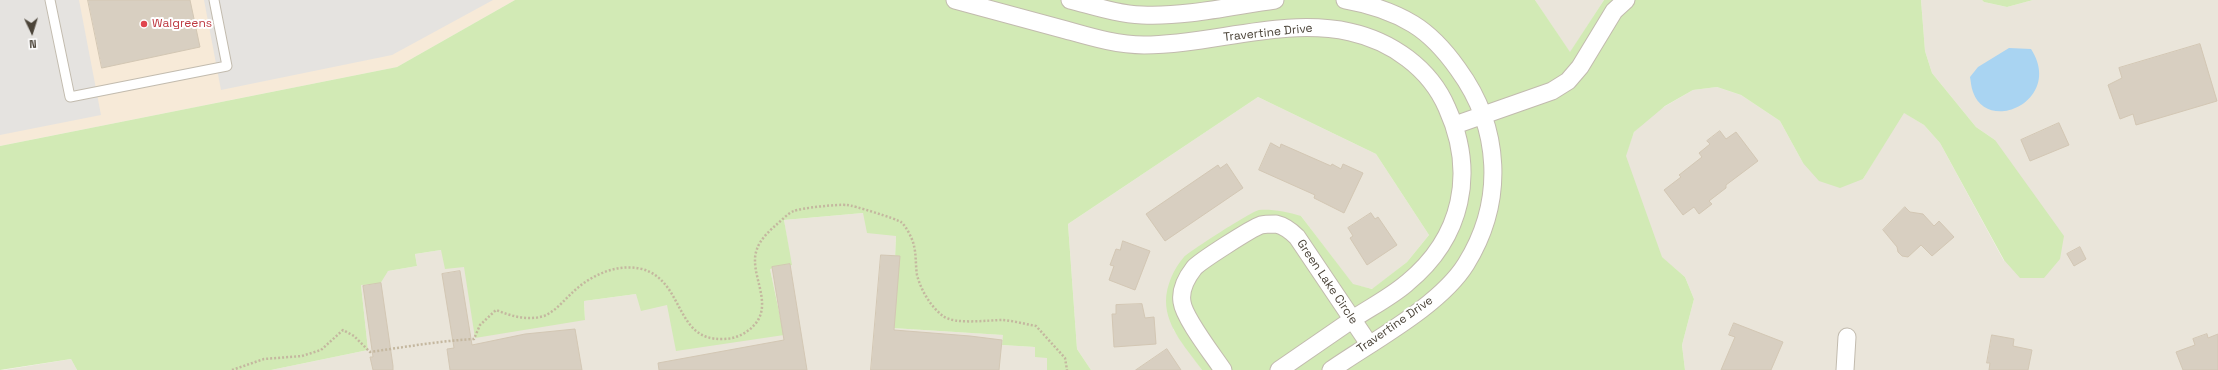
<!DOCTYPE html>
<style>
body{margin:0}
#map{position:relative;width:2218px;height:370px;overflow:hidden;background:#f6f3ec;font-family:"Space Grotesk",sans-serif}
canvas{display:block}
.north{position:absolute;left:12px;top:12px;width:40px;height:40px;-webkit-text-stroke:3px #fff;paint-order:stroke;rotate:176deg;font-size:11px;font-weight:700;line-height:16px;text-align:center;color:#4b4439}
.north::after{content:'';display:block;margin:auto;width:14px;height:18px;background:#4b4439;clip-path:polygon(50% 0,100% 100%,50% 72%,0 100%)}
</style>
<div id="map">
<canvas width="2218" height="370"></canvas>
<div class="north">N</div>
</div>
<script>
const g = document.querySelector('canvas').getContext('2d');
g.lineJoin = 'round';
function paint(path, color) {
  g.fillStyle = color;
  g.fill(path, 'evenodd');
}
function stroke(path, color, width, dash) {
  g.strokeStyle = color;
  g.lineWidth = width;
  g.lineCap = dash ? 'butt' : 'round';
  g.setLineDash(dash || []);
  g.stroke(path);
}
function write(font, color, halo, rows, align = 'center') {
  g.font = font + ' "Space Grotesk",sans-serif';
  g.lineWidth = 4;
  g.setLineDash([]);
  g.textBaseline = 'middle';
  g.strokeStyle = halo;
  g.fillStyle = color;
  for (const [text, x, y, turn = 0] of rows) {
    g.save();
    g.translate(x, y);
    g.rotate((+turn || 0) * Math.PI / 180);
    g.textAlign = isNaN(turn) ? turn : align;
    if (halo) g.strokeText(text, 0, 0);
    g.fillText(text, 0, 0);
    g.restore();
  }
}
const residential = new Path2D(`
 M1535,0H1604L1570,53Z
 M1921,0H1982L1984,2L2007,7L2033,0H2218V370H1685L1682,345L1694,299L1685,277L1646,244L1622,179L1626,154L1634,132L1650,115L1693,90L1717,87L1741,95L1780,121L1803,163L1863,179L1903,112L1924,125L1940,143L2004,261L1995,140L1976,127L1932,73L1925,51Z
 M1258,97L1376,154L1429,235L1407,262L1373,289L1353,285L1301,216L1173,329L1202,370H1091L1077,349L1068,224Z
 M863,213L896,236L892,328L1004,335L1002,345L1035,347L1047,357V370H271L368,350L361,285L388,271L417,266L415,254L441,250L464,267L585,319L584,301L636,294L667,305L784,335L770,269L791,265L784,220Z
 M71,359L77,370H4Z`);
const commercial = new Path2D(`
 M0,0H515L397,67L0,146Z`);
const green = new Path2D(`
 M515,0H1535L1570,52L1604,0H1921L1925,51L1932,73L1976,127L1995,140L2064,236L2060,259L2044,278H2020L2004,260L1940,143L1924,125L1904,113L1863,179L1840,188L1819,181L1803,163L1780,121L1741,95L1717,87L1693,90L1665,106L1634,132L1626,156L1662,257L1685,277L1694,299L1682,345L1685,370H1202C1188,350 1166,328 1166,301C1166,286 1174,268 1184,257C1190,251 1252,211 1259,210C1272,209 1288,212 1301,216L1353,284L1372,289L1407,262L1429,235L1376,154L1258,97L1068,224L1077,349L1091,370H1047V358L1035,357V347L1002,345L1003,335L892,328L896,236L867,233L863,213L784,220L792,265L770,269L784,335L676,351L667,305L641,311L636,294L584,301L585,320L475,338L464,267L445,269L441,250L415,254L417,266L388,271L380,284L361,285L368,350L271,370H77L71,359L0,370V146L397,67Z
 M1982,0H2033L2007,7L1984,2Z`);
const parking = new Path2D(`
 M0,0H79L101,115L0,135Z
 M204,0H493L392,55L221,90Z`);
const water = new Path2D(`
 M2009,48L2031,49C2064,100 1988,135 1973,92C1971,87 1971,82 1970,77L1978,67Z`);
const building = new Path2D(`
 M88,0H190L200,47L102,68Z
 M2200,44L2217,101L2136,125L2133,114L2120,119L2108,85L2122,78L2119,68Z
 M2059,123L2069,145L2030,161L2021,140Z
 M1720,131L1726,139L1736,132L1758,161L1726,185V188L1709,201L1712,204L1699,214L1694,207L1683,215L1664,190L1681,177L1679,175L1702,157L1699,153L1710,144L1707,141Z
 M1271,143L1280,148L1281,144L1331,166L1332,164L1341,169L1343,164L1363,173L1344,213L1314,198L1315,195L1259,170Z
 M1227,164L1243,188L1165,241L1146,214L1218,165L1220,168Z
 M1905,207L1910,212L1923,214L1934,226L1939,221L1954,237L1932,256L1921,245L1908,257L1902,256L1898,252L1897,247L1883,230Z
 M1371,213L1375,219L1378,217L1397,245L1367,265L1350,238L1353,236L1348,228Z
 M1123,241L1150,251L1135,290L1109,280L1114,266L1110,265L1116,249L1120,250Z
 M2080,247L2086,259L2074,266L2067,254Z
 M881,255L900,256L894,330L970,336L1002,340L999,370H871Z
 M790,264L807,370H659L658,363L784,340L772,267Z
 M460,271L472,345L525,334L575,329L582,370H450L447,349L454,348L442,274Z
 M381,283L393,366V370H373L370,357H373L363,286Z
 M1142,304L1145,318L1154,317L1156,344L1114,347L1112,314H1116V305Z
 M1734,323L1783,342L1771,370H1721L1735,337L1729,335Z
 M2207,334L2208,338L2218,334V370H2183L2176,352L2195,345L2193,339Z
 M1992,335L2014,339L2013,346L2032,350L2028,370H1989L1990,363H1987Z
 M1167,349L1181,370H1136Z`);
const path = new Path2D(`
 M232,370L264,359L302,356L321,350L343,330L354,336L370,352C405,347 439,341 474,339L480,325L496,310C511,316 527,321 544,316C556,311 564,300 573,292C591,275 617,263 642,269C685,281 674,341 723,339C736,339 748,333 756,323C773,301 748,272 757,249C760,240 769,231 776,225C781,221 788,213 794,211C801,208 838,204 847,205C852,205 897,219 901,222C905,225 909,233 911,237C917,250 915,262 917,275C921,290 930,306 943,316C955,325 988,320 1003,320C1014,321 1025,324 1036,326L1065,358L1067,370`);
const lane = new Path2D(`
 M50,0L70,97L227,66L214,0`);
const street = new Path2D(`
 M955,0C992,10 1029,20 1066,30C1091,37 1117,45 1144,45C1211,45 1283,17 1350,32C1391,41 1430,68 1447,108C1476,172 1463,237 1407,283C1392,296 1373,306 1356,317C1330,335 1305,352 1279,370
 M1070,0C1094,6 1117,14 1142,15C1186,17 1232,6 1275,0
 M1455,125L1552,91L1568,81L1580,67L1614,11L1626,0
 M1223,370C1213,355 1184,318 1182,302C1180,290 1187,277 1194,268C1200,261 1252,228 1261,225C1265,224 1272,224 1276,224C1285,226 1291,231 1297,237L1369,344
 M1331,370C1371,342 1440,306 1466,264C1505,201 1501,128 1458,69C1446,52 1431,35 1413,24C1393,12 1368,4 1345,0
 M1845,370L1847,337`);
const markers = [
 [144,24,4,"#e0444e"]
];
const healthNames = [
 ["Walgreens",152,24]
];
const streetNames = [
 ["Travertine Drive",1268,33,-6],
 ["Green Lake Circle",1327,282,56],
 ["Travertine Drive",1395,325,-35]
];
paint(residential, '#eae5da');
paint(commercial, '#f7ead8');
paint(green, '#d2eab5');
paint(parking, '#e5e3e0');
paint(water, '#a9d4f2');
paint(building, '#d8cfc1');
stroke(building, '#d3c7b4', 1);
stroke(lane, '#c2bbae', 11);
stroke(street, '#c2bbae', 19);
stroke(path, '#c4b79f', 2.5, [2, 2]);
stroke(lane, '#fff', 9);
stroke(street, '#fff', 17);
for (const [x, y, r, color] of markers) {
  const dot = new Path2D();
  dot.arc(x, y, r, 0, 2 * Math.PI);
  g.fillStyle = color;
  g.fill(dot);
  stroke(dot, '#fff', 1.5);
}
write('12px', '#be3a42', '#fff', healthNames, 'left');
write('12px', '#4b4439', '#fff', streetNames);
</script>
